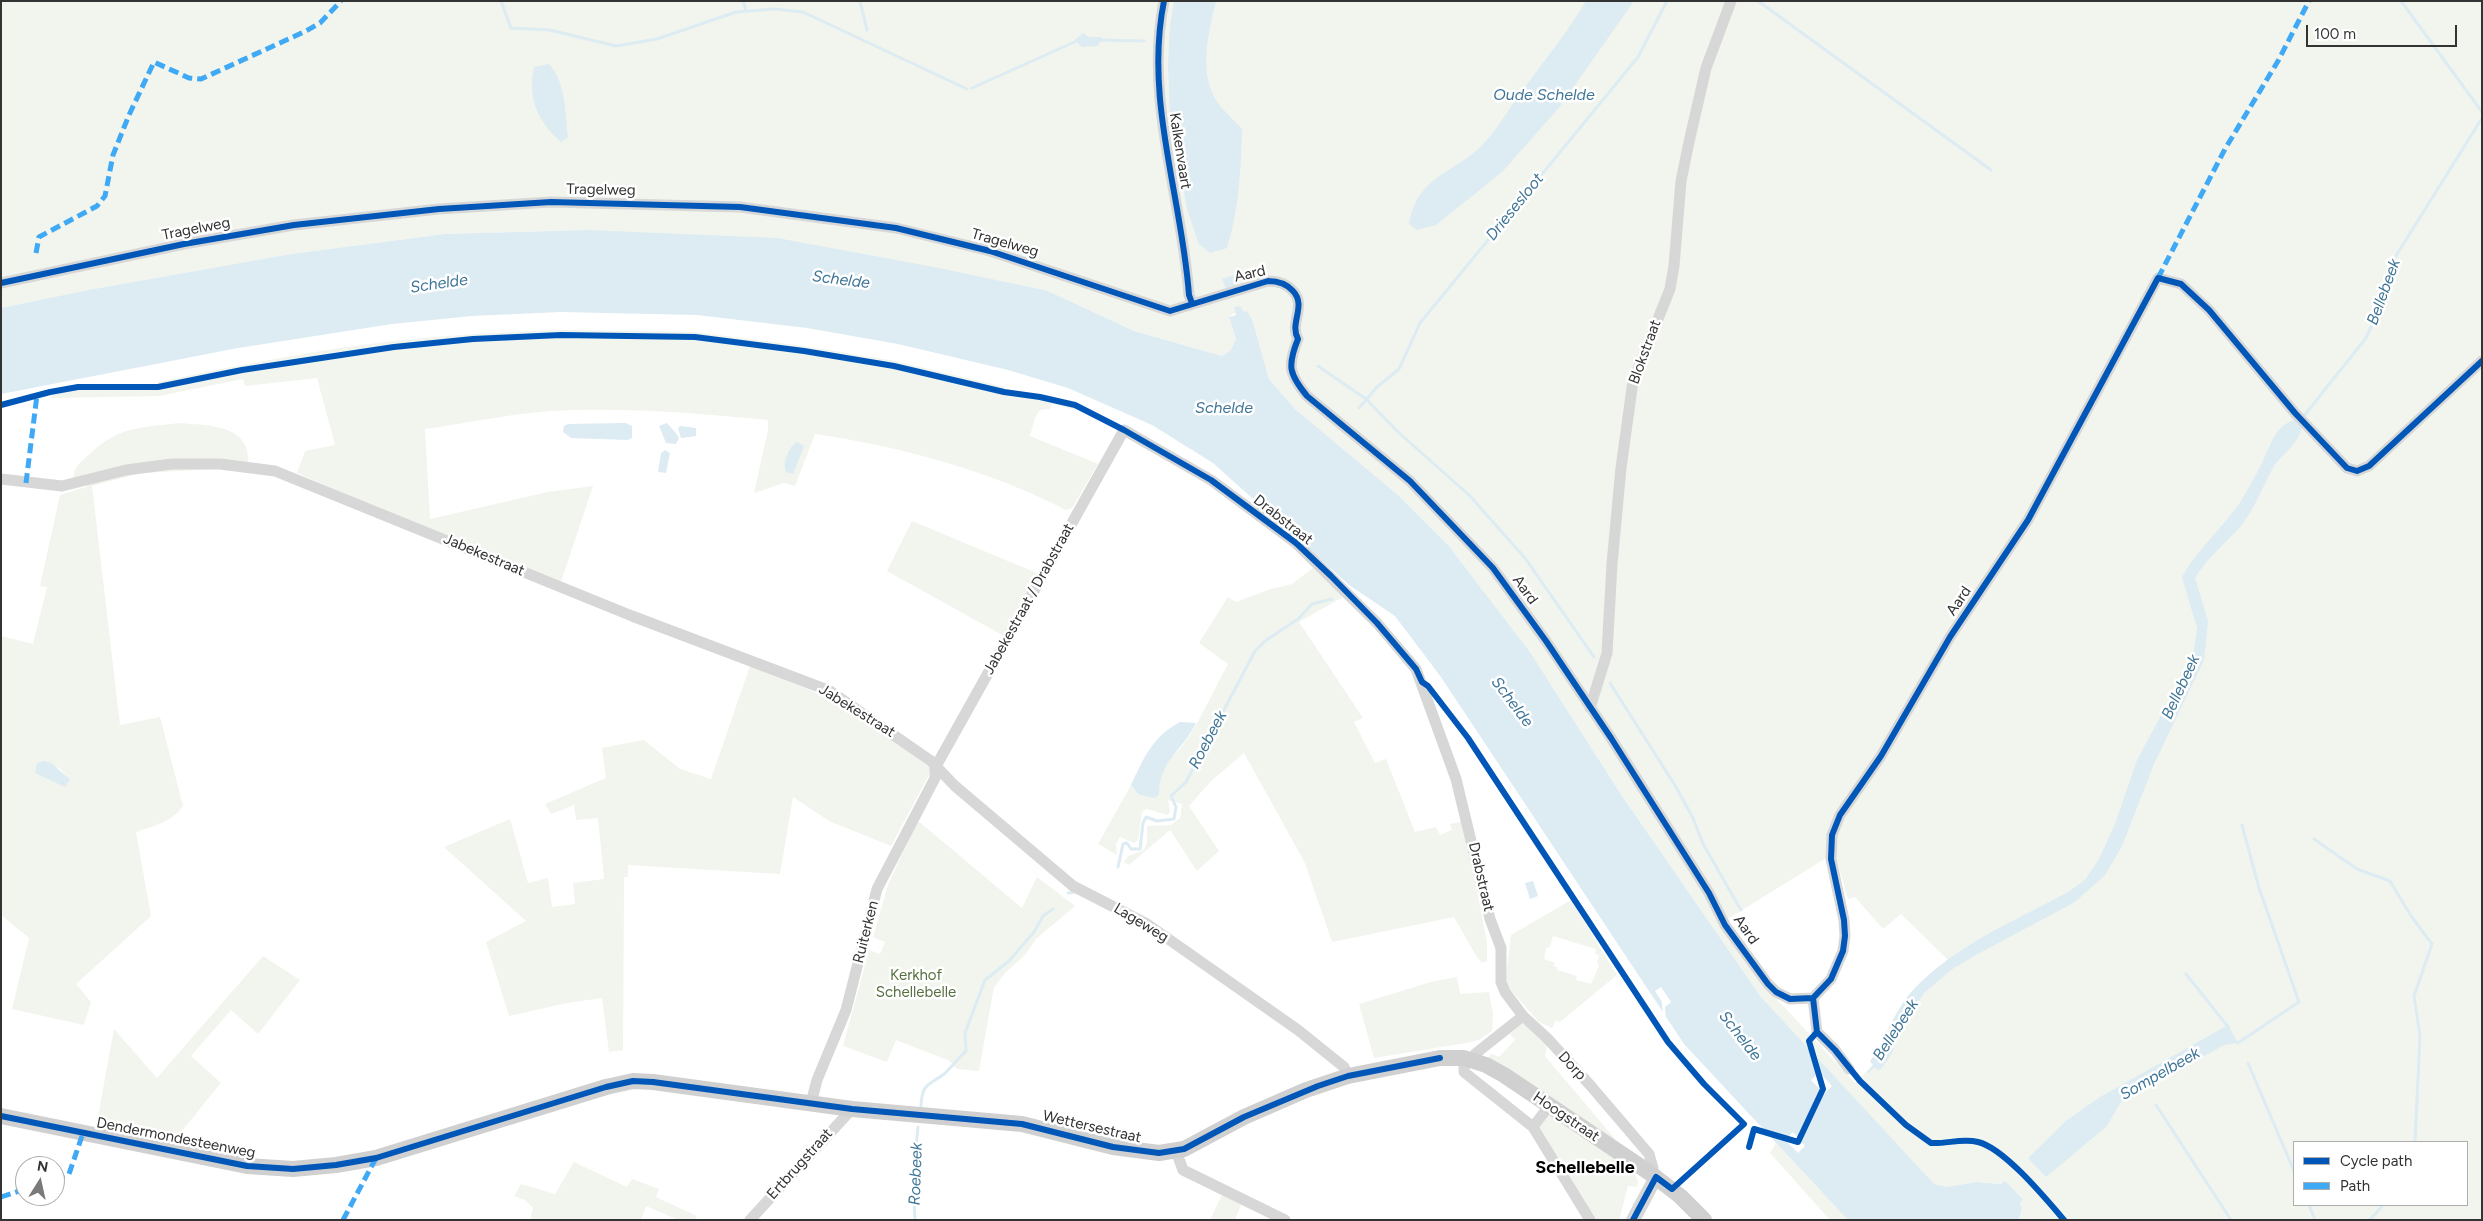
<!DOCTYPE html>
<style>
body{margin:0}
#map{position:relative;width:2483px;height:1221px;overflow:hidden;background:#fff;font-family:Figtree,sans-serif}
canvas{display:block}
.frame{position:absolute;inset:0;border:2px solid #333;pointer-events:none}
.legend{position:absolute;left:2293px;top:1141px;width:175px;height:65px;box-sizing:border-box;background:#fff;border:1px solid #adadad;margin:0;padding:6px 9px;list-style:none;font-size:15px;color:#333}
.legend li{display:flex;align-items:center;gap:10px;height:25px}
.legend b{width:25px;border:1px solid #adadad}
.north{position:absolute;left:15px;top:1156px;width:50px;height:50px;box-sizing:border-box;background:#fff;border:1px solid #adadad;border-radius:50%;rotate:10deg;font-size:14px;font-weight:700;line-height:20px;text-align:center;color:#333}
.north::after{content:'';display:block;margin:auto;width:18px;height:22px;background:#7a7a7a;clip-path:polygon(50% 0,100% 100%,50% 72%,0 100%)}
.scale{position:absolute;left:2306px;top:25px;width:151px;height:22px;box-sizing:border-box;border:2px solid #333;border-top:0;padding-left:6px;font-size:15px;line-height:18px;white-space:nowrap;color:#333;-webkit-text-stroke:4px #fff;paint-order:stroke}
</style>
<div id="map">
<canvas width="2483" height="1221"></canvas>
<div class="frame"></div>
<ul class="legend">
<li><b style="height:6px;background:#0057b8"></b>Cycle path</li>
<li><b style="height:6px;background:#3fa9f5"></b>Path</li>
</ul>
<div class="north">N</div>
<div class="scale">100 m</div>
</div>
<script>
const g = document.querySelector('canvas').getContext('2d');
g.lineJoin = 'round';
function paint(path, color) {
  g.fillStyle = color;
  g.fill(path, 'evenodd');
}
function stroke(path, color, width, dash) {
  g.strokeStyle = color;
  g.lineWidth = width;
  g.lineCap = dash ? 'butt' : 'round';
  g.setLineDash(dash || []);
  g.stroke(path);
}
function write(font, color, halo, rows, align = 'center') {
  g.font = font + ' Figtree,sans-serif';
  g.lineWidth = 5;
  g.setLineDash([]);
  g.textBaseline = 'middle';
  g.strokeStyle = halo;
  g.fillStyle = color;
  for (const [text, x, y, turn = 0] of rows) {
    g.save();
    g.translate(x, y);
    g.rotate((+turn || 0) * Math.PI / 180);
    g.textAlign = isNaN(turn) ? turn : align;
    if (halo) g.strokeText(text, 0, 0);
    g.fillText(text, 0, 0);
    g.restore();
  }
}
const green = new Path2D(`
 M1,1H2482V1220H2019L2022,1207L2020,1203L2023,1199L2005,1181L2002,1184L1975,1182L1946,1187L1934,1185L1761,997L1620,793L1530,652L1448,545L1399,496L1295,409L1269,379L1253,322L1244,312H1236L1229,317L1236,339L1231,350L1222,356L1134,331L1048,291L587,230L445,234L291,254L88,290L1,308ZM1831,855L1836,858L1848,899L1855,897L1883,929L1901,914L1948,960C1928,977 1908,993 1894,1017C1884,1034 1885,1045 1870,1061L1873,1065L1855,1083L1773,995L1726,920ZM2294,1142H2467V1205H2294Z
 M561,330L695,332L804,346L895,361L1005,387V392L1040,397L1075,405L1076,410L1052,404L1050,409L1040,410L1035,418L1030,436L1098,464L1072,508L1066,510C988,470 902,447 815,434L795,486L784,483L754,493L768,430V420C697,413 622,407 551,411C509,414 467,423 425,429L430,519L548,492L593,486L561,582L412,523L297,473L305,451L335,445L317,378L245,386L243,379L159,396L51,398L50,392L79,387H158V382C236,366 314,350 394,341C449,335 505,332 561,330Z
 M180,423C200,425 235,424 245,445C248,451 248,459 249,465L216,469L141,473L92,486L120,725L160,717L183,806C172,822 153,826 136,832L151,916L76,984L91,1002L84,1025L12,1009L29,938L1,915V636L33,644L47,587L40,586L60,495L89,486L72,484C75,465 77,465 91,453C120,425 143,428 180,423ZM58,767L70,779L57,782L48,779Z
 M912,521L1039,574L1004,636L887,571Z
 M1314,567L1343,597L1299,622L1363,718L1354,722L1375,763L1386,759L1415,832L1436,827L1440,835L1452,830L1450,824L1463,821L1487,942V961L1482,963L1475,954L1454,917L1332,942L1305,863L1244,753L1211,781L1189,806L1219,851L1197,871L1170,830L1129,865L1124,862L1128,856L1144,850L1147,843V826L1171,825L1180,818L1182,804L1168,800L1170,811L1168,815L1147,809L1142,812L1138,840L1134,843L1120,837L1116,844L1117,855L1098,844L1131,785L1138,794L1159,795C1159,760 1178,757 1192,732C1205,710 1216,686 1228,664L1199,643L1228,597L1236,602L1271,589L1292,584Z
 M750,666L805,688L847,707L932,769L891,846L829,821L793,797L780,874L628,865V877H624L623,1050L609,1052L602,998L567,1003L509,1016L486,942L526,921L444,847L510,819L528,883L548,878L552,907L575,904L573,883L604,879L598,818L576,820L574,805L551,814L545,804L606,778L602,748L644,740L680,769L711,779Z
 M917,820L1022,908L1037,877L1075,906L1036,939L1025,955L1006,972L994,987L979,1071L957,1069L948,1060L896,1040L887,1062L843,1046L869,950L880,954L885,942L873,937L888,885Z
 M1571,900L1617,975L1560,1022L1556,1020L1552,1028L1539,1022L1509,988L1506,978L1511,935ZM1553,936L1596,949L1595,954L1599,955L1597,962L1599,966L1591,984L1576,980L1577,976L1557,970V967L1553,966L1555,963L1544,959L1546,948L1550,947Z
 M263,956L300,980L258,1034L231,1010L191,1056L221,1083L172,1143L100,1127L97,1122L114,1029L157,1078Z
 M1457,977L1460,994L1489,992L1493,1015L1492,1031L1479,1040L1472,1042L1374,1058L1359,1004L1431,982Z
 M1522,1024L1528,1025L1547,1045L1545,1056L1615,1139L1612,1141L1487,1058L1492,1054L1499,1057L1515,1040L1510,1034Z
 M1550,1114L1634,1171L1638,1181L1637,1187L1628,1186L1619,1220H1596L1540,1127Z
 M1776,1143L1848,1220H1830L1770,1153Z
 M574,1162L627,1187L632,1179L659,1189L656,1197L697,1216L695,1220H678L646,1206L641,1220H530L533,1208L525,1200L514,1196L521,1184L555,1194Z
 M1222,1195L1241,1205L1235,1220H1210Z`);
const water = new Path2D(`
 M1174,1H1216C1208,35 1197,76 1220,106C1227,114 1235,121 1242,129C1241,168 1239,210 1227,248L1210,253L1199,244L1187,209L1170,112L1168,64L1170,26Z
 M1586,1H1634L1558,109L1502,172L1436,225L1417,230L1409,224C1418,173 1457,174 1486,141C1500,125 1510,107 1522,91C1544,61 1567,33 1586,1Z
 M1083,33L1089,37H1102L1098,46L1082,47L1075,40Z
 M549,64C566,83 565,112 568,137L561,142C538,122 527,98 534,67Z
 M587,230L777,238L934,267L1048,291L1134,331L1222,356L1231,350L1236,339L1229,317L1236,315L1234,307L1240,306L1244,312L1247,311L1253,322L1269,379L1295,409L1399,496L1448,545L1530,652L1620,793L1761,997L1934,1184L1946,1187L1976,1182L2001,1184L2005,1181L2023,1199L2020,1203L2022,1207L2019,1220H1848L1684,1044L1441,677L1395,616L1349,585L1213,463L1152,425L1068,388L1008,370L898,344L807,328L697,315L560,312L472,316L392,324L238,348L1,394V308L88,290L291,254L445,234Z
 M1234,275L1236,285L1226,288L1222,279Z
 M2294,420L2302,427C2299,444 2284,452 2274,466C2263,485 2256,506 2243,523C2228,542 2207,557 2195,578L2208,621L2204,660L2154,764L2122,846L2105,875L2075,902L1974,956L1951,970L1924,993L1903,1024L1891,1055L1881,1069L1878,1070L1875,1067L1868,1073L1867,1072L1873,1065L1870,1061C1889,1040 1893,1011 1913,990C1957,943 2017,921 2071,890L2085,880L2099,859L2115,824L2137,760L2193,656L2197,628L2182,577C2197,549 2221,530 2239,504C2246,494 2251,482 2258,471C2269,452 2272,427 2294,420Z
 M626,423L632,426V438L628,440L571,438L563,432L564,426L568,424Z
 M667,423C672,429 675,431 679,438L676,444L666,443L659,426Z
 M680,426L696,428V436L681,438L678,428Z
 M797,442L804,446L793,474L786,472C782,463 789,446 797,442Z
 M665,450L670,453L666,473L658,472L661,453Z
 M1180,722L1196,723C1183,751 1159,760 1159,795L1154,798L1138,794L1131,785C1143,759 1153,736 1180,722Z
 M43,761L51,763L70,779L65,787L35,773L37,763Z
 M1533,881L1538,896L1530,899L1525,883Z
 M2228,1025L2238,1043L2224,1045L2121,1102L2106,1127L2046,1177L2028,1158L2067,1120L2100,1097Z`);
const pier = new Path2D(`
 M1661,987L1671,1002L1665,1007L1666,1020L1663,1016L1662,1002L1655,991Z
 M1811,1047L1816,1052L1821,1074L1832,1086L1824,1094L1811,1080L1817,1074Z
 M1793,1132L1805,1146L1798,1153L1785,1140Z`);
const stream = new Path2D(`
 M501,1L511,28L550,30L616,46L657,39L736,12L774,9L803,12L967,89
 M743,1L746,11
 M860,1L867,30
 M1758,1L1991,170
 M2401,1L2482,112
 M1097,40L1144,41
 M972,88L1079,40
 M1318,366L1366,399L1398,432L1469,495L1525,558L1594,657
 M1359,408L1377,387L1399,369L1420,323L1638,57L1667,1
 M2303,417L2366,338L2378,312L2394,259L2482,118
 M1610,683L1676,787L1693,818L1703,844L1741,910
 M2314,839L2357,869L2390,881L2411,916L2432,944L2414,996L2420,1036L2415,1142
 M1118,867L1123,844L1127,843L1131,849H1140L1143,823L1146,817L1157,821L1174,819L1176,807L1171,796L1186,782L1255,651L1265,641L1298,619L1312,604L1332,599
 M1068,893L1076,892
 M2186,974L2229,1028
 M2238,1043L2299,1002L2259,888L2242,825
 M2248,1063L2294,1171
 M2156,1105L2231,1220
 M921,1106C922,1083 928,1086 944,1074C949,1070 960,1056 966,1051L965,1033L985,980L1009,961L1034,932L1043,916L1053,909
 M2309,1205L2315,1220
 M915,1220L913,1175L918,1127
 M2370,1220L2383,1205`);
const ferry = new Path2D(`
 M1798,1142L1823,1089`);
const minor = new Path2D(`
 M1164,1C1144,100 1182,197 1189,295L1192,303
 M1,283L184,244L294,225L439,209L551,202L740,207L896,228L990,251L1170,311L1268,281C1278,281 1286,283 1293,291C1307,306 1289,323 1298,339C1287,366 1289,374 1307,396L1410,481L1493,568L1546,641L1611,738L1709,893L1725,925L1768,984L1776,992L1790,999L1813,998L1831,979L1843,951L1845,936L1844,920L1831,859L1832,835L1840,815L1881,756L1950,637L2028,520L2158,278L2181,284L2209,310L2295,413L2347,468L2357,471L2369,466L2482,361
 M1,479L62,486L126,470L172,464H220L275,471L632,616L830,691L931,761L955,786L1073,886L1147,924L1298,1030L1344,1067L1348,1076
 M1590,708L1607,653L1612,564L1621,468L1633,381L1670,289L1674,266L1681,181L1689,142L1706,68L1731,1
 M1813,998L1817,1032L1835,1050L1849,1069
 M1464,1058V1072L1533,1127L1590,1220
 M1473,1060L1475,1054L1523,1016
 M811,1103L817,1080L846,1010L877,889L935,778V768L1124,430L1211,480L1296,543L1377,623L1416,669L1456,779L1490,919L1501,948V982L1505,992L1523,1016L1547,1038L1590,1085L1649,1154L1653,1168L1650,1173
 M1533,1127L1549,1106
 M1176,1151L1183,1170L1285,1220
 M750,1220L852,1109`);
const tertiary = new Path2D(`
 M1633,1220L1656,1177`);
const secondary = new Path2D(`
 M1,1116L247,1166L293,1169L336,1165L376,1158L606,1087L633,1081L653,1082L852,1109L1022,1124L1113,1147L1159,1153L1184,1149L1244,1117L1306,1090L1348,1076L1440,1058H1464L1486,1065L1504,1075L1650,1173L1680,1196L1704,1220`);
const quiet = new Path2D(`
 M36,253L39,237L97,206L105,196L113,155L129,115L154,62L189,78L201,79L306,31L320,23L341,1
 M2158,278L2225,149L2278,61L2309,1
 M26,483L37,395
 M55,1179L69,1174L83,1133
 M1,1197L25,1189
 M343,1220L376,1158`);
const cycleway = new Path2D(`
 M1164,1C1144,100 1182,197 1189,295L1192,303
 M1,283L184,244L294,225L439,209L551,202L740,207L896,228L990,251L1170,311L1268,281C1278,281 1286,283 1293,291C1307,306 1289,323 1298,339C1287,366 1289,374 1307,396L1410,481L1493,568L1546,641L1611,738L1709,893L1725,925L1768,984L1776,992L1790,999L1813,998L1831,979L1843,951L1845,936L1844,920L1831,859L1832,835L1840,815L1881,756L1950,637L2028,520L2158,278L2181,284L2209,310L2295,413L2347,468L2357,471L2369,466L2482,361
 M1,405L50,392L78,387H158L242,370L394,347L473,339L561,335L695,337L804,351L894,366L1004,392L1040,397L1075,405L1124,430L1211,480L1296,543L1331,576L1377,623L1416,669L1422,682L1428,686L1468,738L1668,1042L1704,1084L1744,1124L1672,1189L1656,1177L1633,1220
 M1813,998L1817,1032L1835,1050L1860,1081L1906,1125L1931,1143C1947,1144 1962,1138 1978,1142C2004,1148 2046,1199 2064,1220
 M1,1116L247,1166L293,1169L336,1165L376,1158L606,1087L633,1081L653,1082L852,1109L1022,1124L1113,1147L1159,1153L1184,1149L1244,1117L1318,1086L1348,1076L1440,1058
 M1749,1147L1754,1129L1798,1142L1823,1089L1809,1041L1817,1032`);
const streetNames = [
 ["Kalkenvaart",1180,151,81],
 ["Tragelweg",601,190,1],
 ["Tragelweg",196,229,-11],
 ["Tragelweg",1005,243,16],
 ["Aard",1250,274,-13],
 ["Blokstraat",1645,352,-70],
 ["Drabstraat",1283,520,38],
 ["Jabekestraat",484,555,23],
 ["Aard",1525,590,54],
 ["Jabekestraat / Drabstraat",1029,599,-61],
 ["Aard",1959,601,-56],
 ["Jabekestraat",857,711,32],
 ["Drabstraat",1481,877,77],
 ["Lageweg",1141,923,31],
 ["Aard",1746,930,55],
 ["Ruiterken",866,932,-76],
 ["Dorp",1572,1066,47],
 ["Hoogstraat",1566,1117,34],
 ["Wettersestraat",1092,1127,13],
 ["Dendermondesteenweg",176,1138,11],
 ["Ertbrugstraat",800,1164,-48]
];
const parkNames = [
 ["Kerkhof",916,976],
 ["Schellebelle",916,993]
];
const waterNames = [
 ["Oude Schelde",1544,95],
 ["Driesesloot",1515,207,-51],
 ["Schelde",841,280,7],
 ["Schelde",439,284,-8],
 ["Bellebeek",2384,292,-70],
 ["Schelde",1224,408],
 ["Bellebeek",2181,687,-65],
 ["Schelde",1512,702,53],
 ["Roebeek",1208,740,-62],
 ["Bellebeek",1896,1030,-57],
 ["Schelde",1740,1036,52],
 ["Sompelbeek",2160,1074,-30],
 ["Roebeek",916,1174,-88]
];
const quarterNames = [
 ["Schellebelle",1585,1168]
];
paint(green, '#f1f5ed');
paint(water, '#ddebf3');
paint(pier, '#fff');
stroke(stream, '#ddebf3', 3);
stroke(ferry, '#3f7597', 1, [6, 5]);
stroke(minor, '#d7d7d7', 11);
stroke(tertiary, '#d7d7d7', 14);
stroke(secondary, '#d0d0d0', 16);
stroke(quiet, '#3fa9f5', 5, [10, 5]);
stroke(cycleway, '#0057b8', 6);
write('15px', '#333', '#fff', streetNames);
write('15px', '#56703f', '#fff', parkNames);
write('italic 16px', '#3f7597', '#fff', waterNames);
write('bold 18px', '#000', '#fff', quarterNames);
</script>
